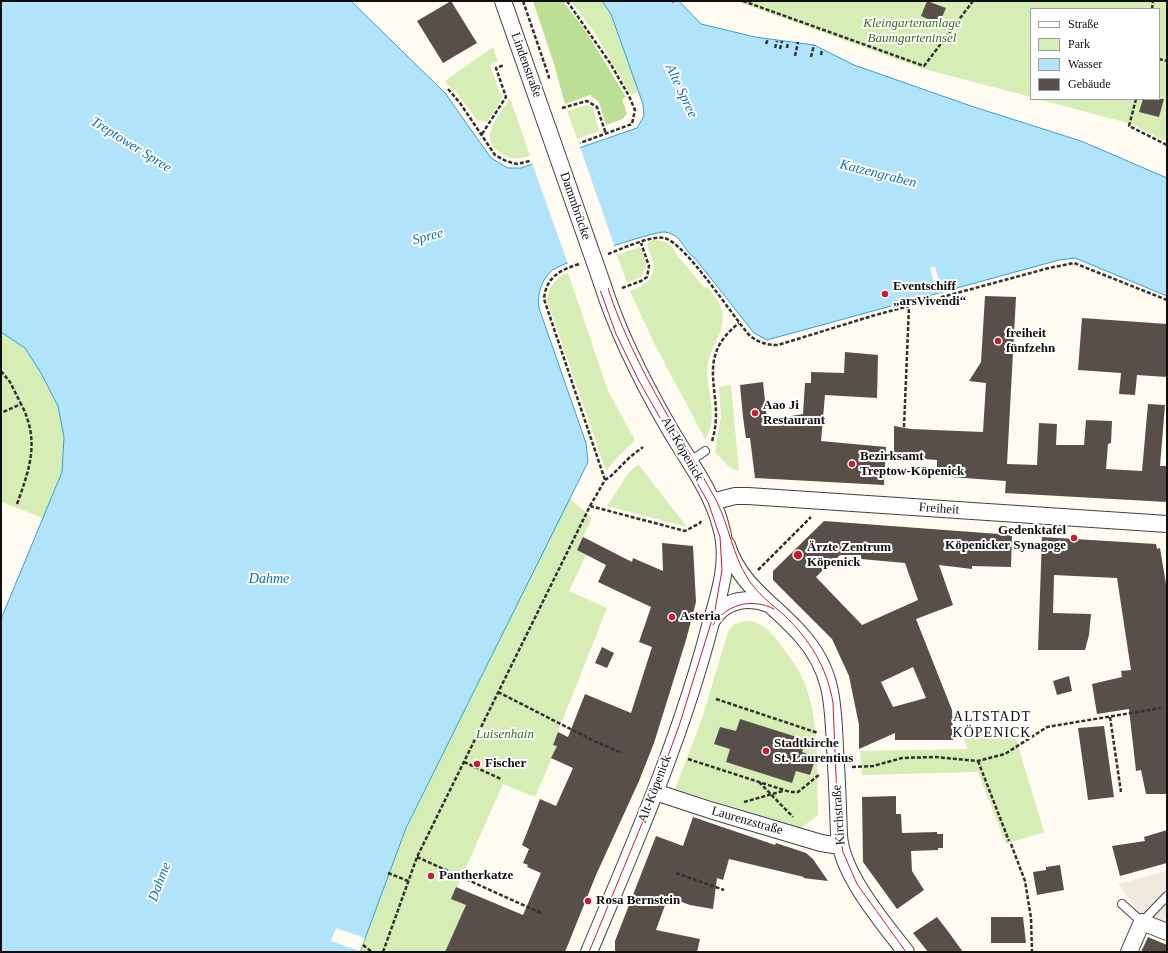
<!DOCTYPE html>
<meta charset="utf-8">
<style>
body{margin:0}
#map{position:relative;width:1168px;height:953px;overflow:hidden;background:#fffbf0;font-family:"Times New Roman",serif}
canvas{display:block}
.frame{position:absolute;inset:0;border:2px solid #0f0f0f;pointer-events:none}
.legend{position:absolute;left:1030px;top:8px;width:130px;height:92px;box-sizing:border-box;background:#fff;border:1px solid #9f9f9f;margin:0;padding:5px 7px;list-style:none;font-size:12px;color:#0f0f0f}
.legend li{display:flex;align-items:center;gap:8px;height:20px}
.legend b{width:20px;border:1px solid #9f9f9f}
</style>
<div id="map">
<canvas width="1168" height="953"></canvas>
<div class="frame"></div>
<ul class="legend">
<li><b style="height:5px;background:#fff"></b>Straße</li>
<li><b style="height:11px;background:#d6edb6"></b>Park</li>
<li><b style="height:11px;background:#b1e4fb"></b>Wasser</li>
<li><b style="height:11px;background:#584f4a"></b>Gebäude</li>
</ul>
</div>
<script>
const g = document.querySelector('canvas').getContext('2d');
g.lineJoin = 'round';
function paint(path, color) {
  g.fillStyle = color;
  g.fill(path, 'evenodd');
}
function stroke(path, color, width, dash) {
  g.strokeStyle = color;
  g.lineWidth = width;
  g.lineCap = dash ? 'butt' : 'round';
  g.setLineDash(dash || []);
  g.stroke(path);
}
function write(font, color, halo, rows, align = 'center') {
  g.font = font + ' "Times New Roman",serif';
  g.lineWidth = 4;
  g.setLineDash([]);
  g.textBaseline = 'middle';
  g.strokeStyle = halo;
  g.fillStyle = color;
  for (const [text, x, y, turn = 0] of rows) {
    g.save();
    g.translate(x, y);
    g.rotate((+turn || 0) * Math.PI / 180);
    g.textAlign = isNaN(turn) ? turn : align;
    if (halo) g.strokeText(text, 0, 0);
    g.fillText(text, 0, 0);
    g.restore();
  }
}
const green = new Path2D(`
 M571,1H602L611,14L639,92L631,95L596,35Z
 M736,1H1167V142L1131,124L1038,99H1159V9H1031V97L924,69Z
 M493,47L498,62L490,65L500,94L502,93L503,97L487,122L477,120L455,90L453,92L445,81Z
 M510,98L530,156C520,159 512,160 502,154C476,139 499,116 510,98Z
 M587,105L593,108L599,131L577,139L567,111Z
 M653,240C665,240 672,243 676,254L705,288L708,287C712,294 721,303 722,311C726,333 711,344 708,364C704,388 721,417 705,439L653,341L630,291C647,285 658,277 652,258C650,253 647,248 648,242Z
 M640,247L647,266L641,277L627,283L617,255Z
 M568,273L608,391L635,440L616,459L606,471L547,300C549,286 555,278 568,273Z
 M1,332L25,348L41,373L58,406L64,437L62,472L43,518L1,502Z
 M731,385L739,471L730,468L715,452L721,417L719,387Z
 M638,464L687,527L607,506L628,474Z
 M569,498L592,518L577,550L586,555L569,591L607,608L553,744L557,746L535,797L503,784L452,899L466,905L447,952H360L406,828Z
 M751,621C765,624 775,636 783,648C791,659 800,671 805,684C820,722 817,775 818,815L801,828L675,789L701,722L728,632C733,623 741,621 751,621Z
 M1013,729L1044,832L1006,844L978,772L862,775L860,751L968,749L964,739Z`);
const forest = new Path2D(`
 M533,1H563L587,33L626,97L622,99L627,113L623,119L606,125L599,102L590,95L565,104L554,64Z`);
const plaza = new Path2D(`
 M1167,871V928L1145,920L1118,884Z`);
const water = new Path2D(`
 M1,1H351L445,93L491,158L508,168H521L637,128L644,116L643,104L611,14L602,1H679L701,24L755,37L814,45L854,65L971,106L1081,141L1167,178V296L1075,258L1059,260L767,340L754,333L694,257C683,251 683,235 665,232C654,231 558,263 550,272C541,282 537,295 539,308L586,443L588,462L406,828L360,952H1V619L62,472L64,437L58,406L41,373L25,348L1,332Z`);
const pier = new Path2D(`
 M580,147L615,248L568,264L532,163Z
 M935,266L942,292L937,293L930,268Z
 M336,928L365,938L360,951L331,941Z`);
const building = new Path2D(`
 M451,1L477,43L443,63L417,21Z
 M927,1L946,8L939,24L921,16Z
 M1143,99H1164L1159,117L1139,112Z
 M985,296L1016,297L1007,464L1037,465L1039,423L1057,424L1056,445H1084L1086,420L1112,421L1111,443L1108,444L1106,469L1142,471L1148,404L1165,405L1160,466H1167V502L1005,493L1006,481L937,476V460L894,457V426L911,429L983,432L986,383L969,381L981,362Z
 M1082,318L1167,324V377L1137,375L1135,395L1119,394L1121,373L1078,370Z
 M845,352L878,355L877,398L825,395L821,441L886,447L884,485L755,478L750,438H746L743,417L740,385L763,382L767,420L803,414L805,383H811V372L844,373Z
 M824,521L1012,535L1011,567L972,566V569L939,565L953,605L916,619L952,710L953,740H895V733L859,749V725L849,676L832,639L773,580V571ZM840,555H861V559L905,563L918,600L862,625L816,577L835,558L836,559ZM913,667L926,698L893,707L881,682Z
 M583,537L632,562L633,558L663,571L662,543L693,546L696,602L686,640L654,743L639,781L596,875L565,952H445L466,905L451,899L456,887L523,915L541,873L527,867L528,865L523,863L529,849L522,845L540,799L556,806L573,768L551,758L557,746L553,745L558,732L568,737L585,694L631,713L652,647L639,642L651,607L598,582L606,565L577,550Z
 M1042,537L1156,544L1157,549L1160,548L1167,590V794H1146L1141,770L1136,771L1129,709L1097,714L1092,684L1122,677L1121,671L1131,670L1117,578L1054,575L1053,613L1091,614L1089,635L1085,650H1038Z
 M602,647L614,653L607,668L595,663Z
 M1069,676L1072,691L1057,695L1053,681Z
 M740,719L806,740L802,752L816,757L810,775L796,771L792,783L726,762L730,749L714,744L720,727L736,731Z
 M1104,726L1114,797L1088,800L1078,728Z
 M896,796V814H901L902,833L937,832V834H943V848H938V850L911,851L912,871L924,890L897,909L863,862L862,797Z
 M693,817L775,845L776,843L806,853L813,859L828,881L803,878L804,877L729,859L723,880L717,878L713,909L690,905L668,897L656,930L700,939L697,952H615V941L656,836L683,846Z
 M1167,830V863L1120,876L1112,846L1145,841L1144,837Z
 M1060,865L1064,890L1037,895L1033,872L1046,870V867Z
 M937,917L950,934L963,952H928L913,933Z
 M991,917H1023L1026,943H991Z
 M1148,937L1167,945V952H1141Z`);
const path = new Path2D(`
 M523,1L549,77L547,80
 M567,1L610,63L629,96L635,110L632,124L580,143
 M743,1L924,66L973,1
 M672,2L673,1
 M1152,9L1153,1
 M766,44L768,39
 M775,48L777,41
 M787,48L788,42
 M780,49L782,41
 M821,55L822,50
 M795,56L798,42
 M811,57L814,45
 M1159,59L1167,61
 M448,89L460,103L495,155L506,161L517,164L530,161
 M1136,99L1129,126L1167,145
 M562,108L587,101L597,107L606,134
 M482,134L506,97L496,68L504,65
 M608,254C622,249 651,235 664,238C685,242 733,317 750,336C760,343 766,345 778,345L872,316L1049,268L1074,263L1167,300
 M579,264C560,270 546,277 544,299L605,480
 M622,288L641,281L647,277L649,266L641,243
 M1,371L10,382L21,404L1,413
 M904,427L909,306
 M712,441C727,394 691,361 739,323
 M17,504C30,468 40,440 21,404
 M590,506L685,531L700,523L701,521
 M758,570L811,517
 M498,692L594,741L622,753
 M716,699L818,733
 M1110,717L1121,792
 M688,759L790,792H798L820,774
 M978,761L1009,841
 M464,762L501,779
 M852,767L873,766L902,758L935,757L978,761L1005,754L1047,727L1161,708
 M759,782L793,817
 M744,802L783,791
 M1011,844L1025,881L1031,918L1032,952
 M417,857L543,914
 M388,873L408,881
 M676,873L724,890
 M363,945L372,952
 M383,952L417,857L590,506L605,480L611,476L630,457L643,447`);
const lane = new Path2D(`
 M689,462L705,451
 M1122,904L1142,922L1167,896`);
const street = new Path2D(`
 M503,1L548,129
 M712,502L735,496H748L1167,524
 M727,545C740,587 776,605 803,637C833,672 833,704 835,748C837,777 838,806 839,835C841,873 883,923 906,952
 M713,619C724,600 749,596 768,604
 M655,792L710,810L821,843L840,846
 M589,952C634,845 681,738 710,626C719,595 731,560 721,527C712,491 687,459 669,428C642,381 618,334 602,283
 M1129,952L1142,922L1167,932`);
const tram = new Path2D(`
 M606,282C630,360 677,429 716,500C729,525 732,554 748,579C757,593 771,604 784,615C810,640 827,667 833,703L838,823L843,852L857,884L906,952
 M713,625C726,605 751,597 774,609
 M589,952L655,792L680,723L715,610L722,570L720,537L708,502L639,381L616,334L598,284`);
const streetBridge = new Path2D(`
 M548,129L602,283`);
const markers = [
 [885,294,4,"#c91c30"],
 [998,341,4,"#c91c30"],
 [755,413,4,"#c91c30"],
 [852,464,4,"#c91c30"],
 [1074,538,4,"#c91c30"],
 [798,555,5,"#c91c30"],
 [672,617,4,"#c91c30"],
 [766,751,4,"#c91c30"],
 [477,764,4,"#c91c30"],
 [431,876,4,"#c91c30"],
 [588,901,4,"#c91c30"]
];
const parkNames = [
 ["Kleingartenanlage",912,24],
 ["Baumgarteninsel",912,39],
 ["Luisenhain",505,735]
];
const streetNames = [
 ["Lindenstraße",526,65,70],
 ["Dammbrücke",575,206,71],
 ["Alt-Köpenick",682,449,60],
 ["Freiheit",939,509,4],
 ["Alt-Köpenick",655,789,-69],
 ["Kirchstraße",839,815,-94],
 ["Laurenzstraße",747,821,16]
];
const poiNames = [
 ["Eventschiff",893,287],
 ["„arsVivendi“",893,302],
 ["freiheit",1006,334],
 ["fünfzehn",1006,349],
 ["Aao Ji",763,406],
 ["Restaurant",763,421],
 ["Bezirksamt",860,457],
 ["Treptow-Köpenick",860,472],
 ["Gedenktafel",1066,531,"right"],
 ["Köpenicker Synagoge",1066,546,"right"],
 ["Ärzte Zentrum",807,548],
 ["Köpenick",807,563],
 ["Asteria",680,617],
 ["Stadtkirche",774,744],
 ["St. Laurentius",774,759],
 ["Fischer",485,764],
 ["Pantherkatze",439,876],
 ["Rosa Bernstein",596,901]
];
const waterNames = [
 ["Alte Spree",681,91,65],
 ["Treptower Spree",131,145,32],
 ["Katzengraben",878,174,14],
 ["Spree",428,237,-15],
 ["Dahme",269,579],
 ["Dahme",160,882,-69]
];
const neighbourhoodNames = [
 ["ALTSTADT",992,717],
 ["KÖPENICK",992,733]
];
paint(green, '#d6edb6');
paint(forest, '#bbdf94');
paint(plaza, '#f0eade');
paint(water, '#b1e4fb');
stroke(water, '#32a0d7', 1);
paint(pier, '#fffbf0');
paint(building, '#584f4a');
stroke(lane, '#424242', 10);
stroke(street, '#424242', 18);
stroke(path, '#313131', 2.5, [4, 2]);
stroke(lane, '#fff', 8);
stroke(street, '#fff', 16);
stroke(tram, '#c91c30', 1);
stroke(streetBridge, '#424242', 18, []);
stroke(streetBridge, '#fff', 16);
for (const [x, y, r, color] of markers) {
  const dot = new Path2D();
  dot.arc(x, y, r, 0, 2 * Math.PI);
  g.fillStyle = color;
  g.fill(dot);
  stroke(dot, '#fff', 1.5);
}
write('italic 13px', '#306c19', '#fff', parkNames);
write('13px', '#0f0f0f', '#fff', streetNames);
write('bold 13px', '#0f0f0f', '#fff', poiNames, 'left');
write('italic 14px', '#0e71aa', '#fff', waterNames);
g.letterSpacing = '1px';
write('14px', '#0f0f0f', '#fff', neighbourhoodNames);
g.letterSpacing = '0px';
</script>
